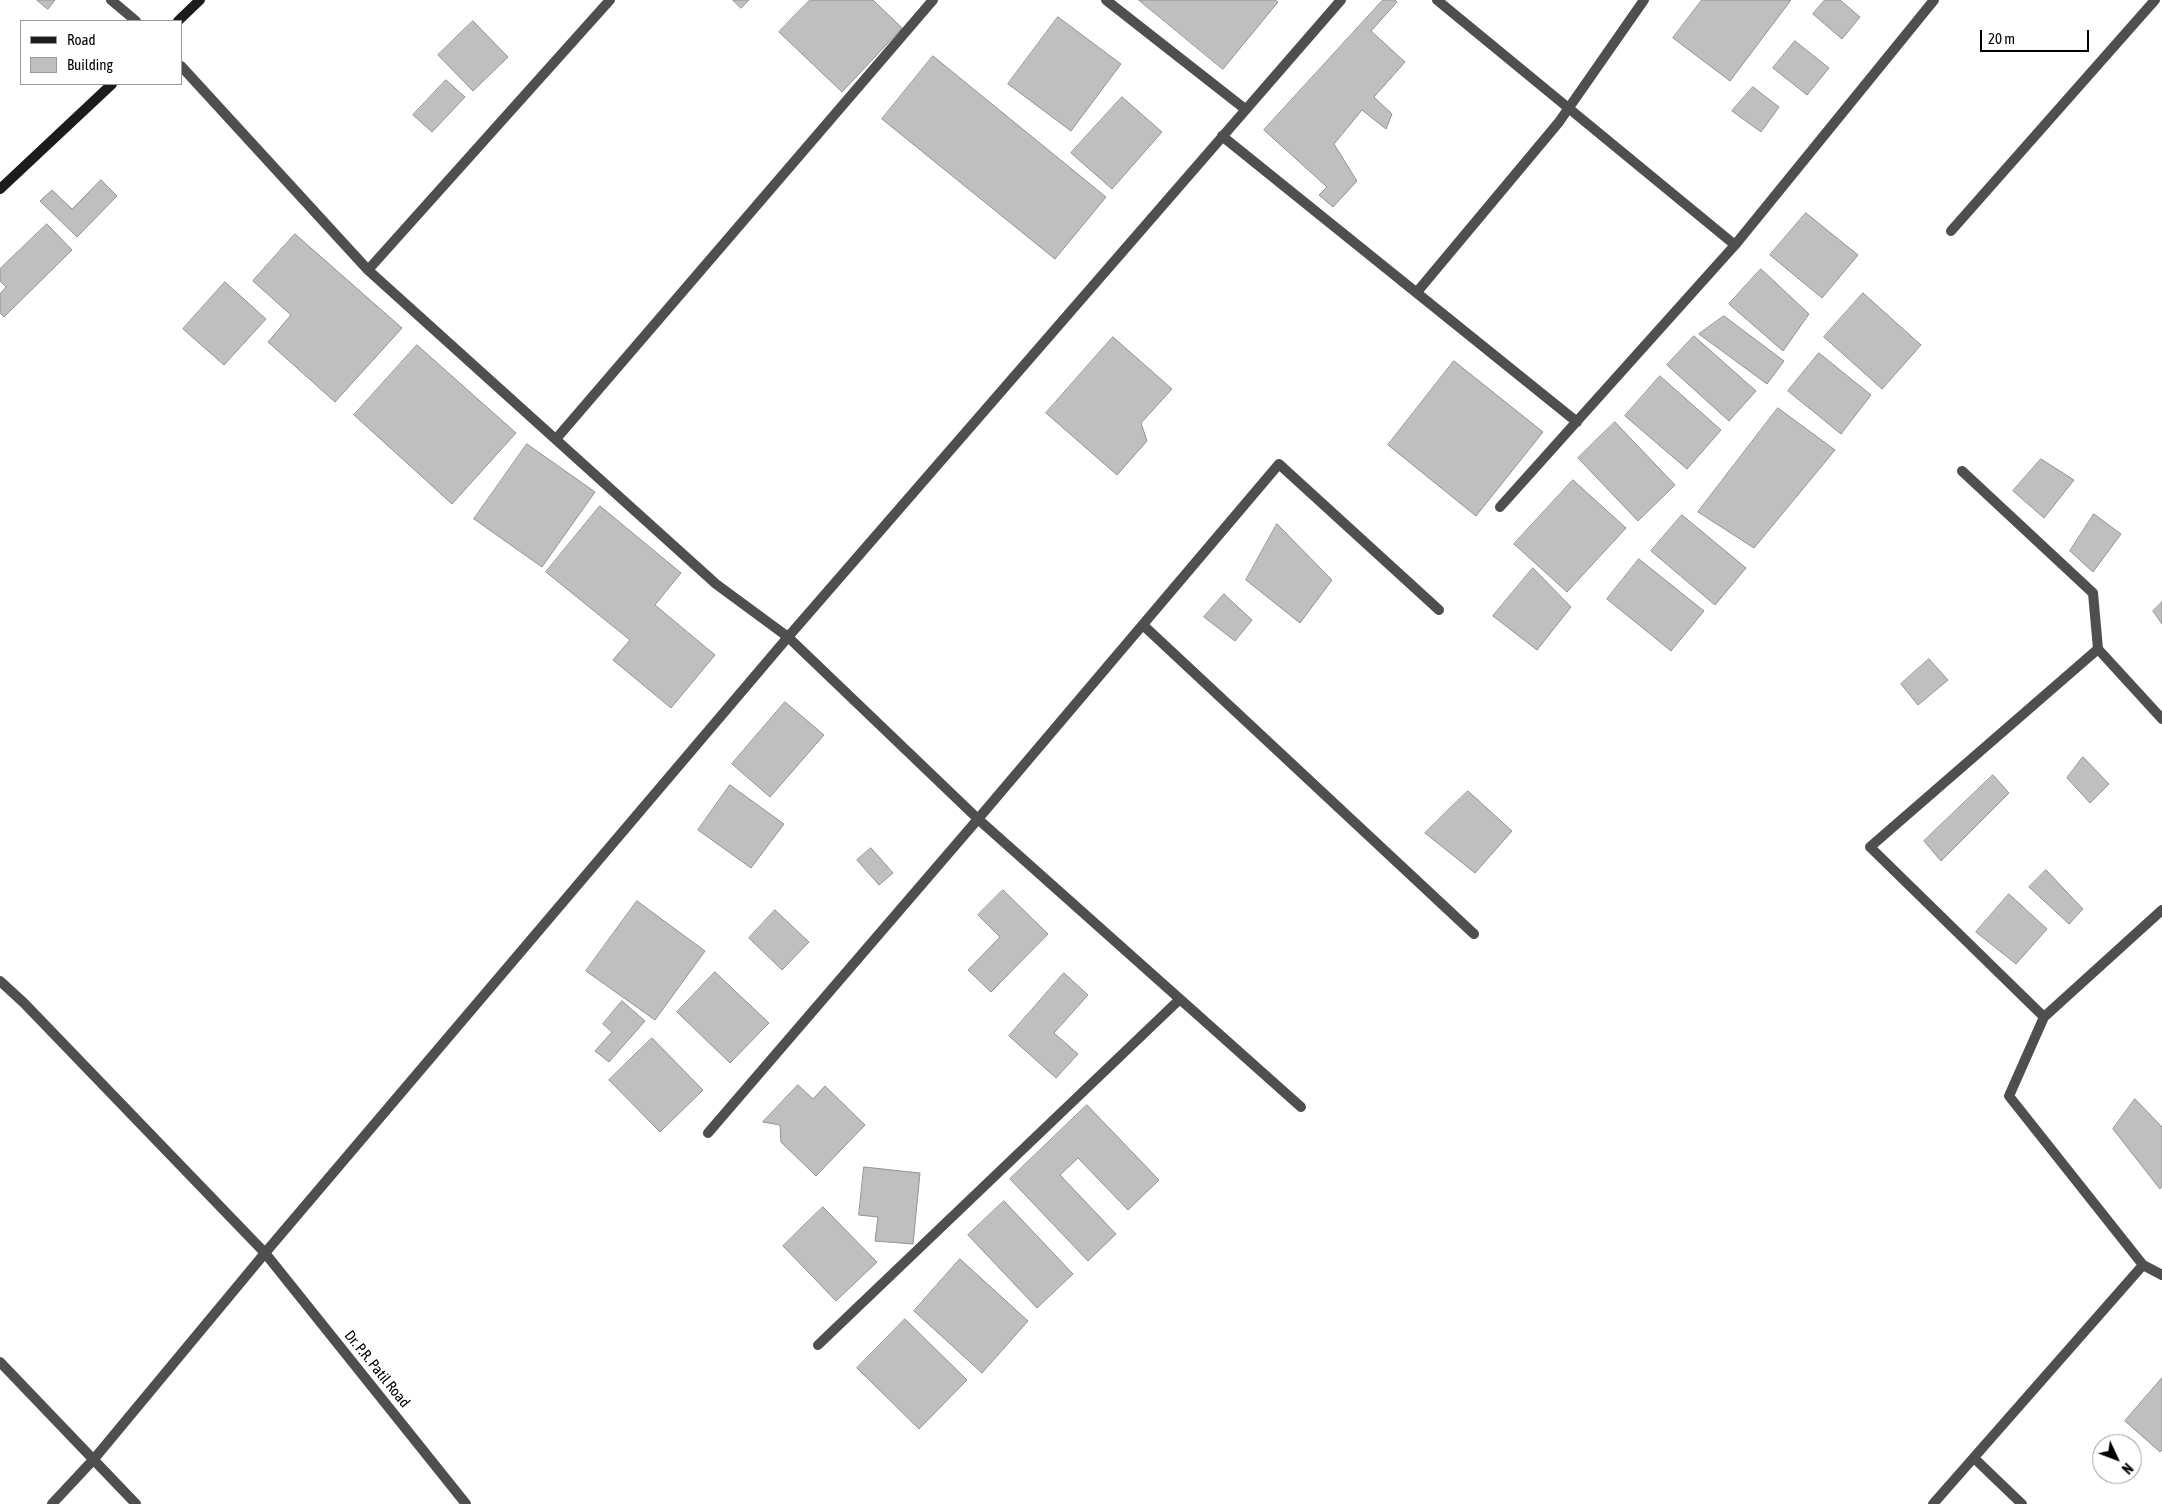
<!DOCTYPE html>
<style>
body{margin:0}
#map{position:relative;width:2162px;height:1504px;overflow:hidden;background:#fff;font-family:"Asap Condensed",sans-serif}
canvas{display:block}
.legend{position:absolute;left:20px;top:20px;width:162px;height:65px;box-sizing:border-box;background:#fff;border:1px solid #999;margin:0;padding:6px 9px;list-style:none;font-size:15px;color:#000}
.legend li{display:flex;align-items:center;gap:10px;height:25px}
.legend b{width:25px;border:1px solid #999}
.north{position:absolute;left:2092px;top:1434px;width:50px;height:50px;box-sizing:border-box;background:#fff;border:1px solid #999;border-radius:50%;rotate:133deg;font-size:14px;font-weight:700;line-height:20px;text-align:center;color:#000}
.north::after{content:'';display:block;margin:auto;width:18px;height:22px;background:#000;clip-path:polygon(50% 0,100% 100%,50% 72%,0 100%)}
.scale{position:absolute;left:1980px;top:30px;width:109px;height:22px;box-sizing:border-box;border:2px solid #000;border-top:0;padding-left:6px;font-size:15px;line-height:18px;white-space:nowrap;color:#000;-webkit-text-stroke:4px #fff;paint-order:stroke}
</style>
<div id="map">
<canvas width="2162" height="1504"></canvas>
<ul class="legend">
<li><b style="height:6px;background:#1c1c1c"></b>Road</li>
<li><b style="height:14px;background:#bfbfbf"></b>Building</li>
</ul>
<div class="north">N</div>
<div class="scale">20 m</div>
</div>
<script>
const g = document.querySelector('canvas').getContext('2d');
g.lineJoin = 'round';
function paint(path, color) {
  g.fillStyle = color;
  g.fill(path, 'evenodd');
}
function stroke(path, color, width, dash) {
  g.strokeStyle = color;
  g.lineWidth = width;
  g.lineCap = dash ? 'butt' : 'round';
  g.setLineDash(dash || []);
  g.stroke(path);
}
function write(font, color, halo, rows, align = 'center') {
  g.font = font + ' "Asap Condensed",sans-serif';
  g.lineWidth = 5;
  g.setLineDash([]);
  g.textBaseline = 'middle';
  g.strokeStyle = halo;
  g.fillStyle = color;
  for (const [text, x, y, turn = 0] of rows) {
    g.save();
    g.translate(x, y);
    g.rotate((+turn || 0) * Math.PI / 180);
    g.textAlign = isNaN(turn) ? turn : align;
    if (halo) g.strokeText(text, 0, 0);
    g.fillText(text, 0, 0);
    g.restore();
  }
}
const building = new Path2D(`
 M37,0H55L48,9Z
 M733,0H749L741,8Z
 M810,0H873L902,28L842,92L779,32Z
 M1139,0H1275L1278,2L1223,69Z
 M1383,0H1395L1397,2L1371,31L1405,62L1374,97L1392,114L1386,129L1362,110L1334,144L1357,181L1333,207L1319,195L1327,187L1264,130Z
 M1702,0H1791L1730,81L1673,38Z
 M1825,0H1840L1860,17L1842,39L1813,14Z
 M1058,17L1121,64L1071,131L1008,84Z
 M473,21L508,57L473,91L438,55Z
 M1795,41L1829,68L1807,95L1773,68Z
 M933,56L1106,197L1055,259L882,119Z
 M446,80L465,97L432,132L413,115Z
 M1753,87L1779,107L1761,132L1732,111Z
 M1122,97L1162,132L1112,189L1071,153Z
 M101,180L117,196L77,237L40,201L52,190L72,209Z
 M1806,213L1858,255L1822,298L1770,255Z
 M47,224L72,250L4,317L0,313V294L6,287L0,281V269Z
 M295,234L402,328L335,402L268,342L291,315L253,281Z
 M1761,269L1809,314L1783,351L1729,304Z
 M225,282L266,319L224,365L183,329Z
 M1863,293L1921,345L1882,389L1824,337Z
 M1724,316L1784,361L1767,384L1699,334Z
 M1694,336L1756,391L1729,421L1667,365Z
 M1113,337L1172,389L1141,423L1147,441L1117,475L1046,413Z
 M417,345L516,433L452,504L354,415Z
 M1819,353L1871,395L1841,434L1788,391Z
 M1454,361L1543,432L1476,516L1388,445Z
 M1660,376L1721,430L1687,469L1625,416Z
 M1778,408L1835,450L1754,548L1698,512Z
 M1615,422L1675,485L1638,521L1578,458Z
 M527,444L595,492L542,567L474,519Z
 M2041,459L2074,480L2044,518L2013,491Z
 M1573,480L1626,528L1567,592L1514,544Z
 M600,506L681,573L655,605L715,655L671,708L613,660L630,640L546,572Z
 M2094,514L2121,534L2093,572L2070,551Z
 M1682,515L1746,568L1715,605L1651,551Z
 M1277,524L1332,580L1300,623L1246,580Z
 M1639,559L1704,611L1671,651L1607,599Z
 M1533,568L1571,607L1537,650L1493,616Z
 M1224,594L1252,620L1235,641L1204,617Z
 M2162,602V624L2153,611Z
 M1929,659L1948,680L1918,705L1901,684Z
 M785,702L824,735L770,797L732,764Z
 M2083,757L2109,784L2090,803L2067,778Z
 M1993,775L2009,793L1941,861L1924,841Z
 M730,785L784,824L751,868L698,830Z
 M1468,791L1512,831L1475,873L1425,833Z
 M871,848L893,873L879,885L857,860Z
 M2046,870L2083,909L2069,924L2029,887Z
 M1003,890L1048,934L991,992L968,970L1000,937L978,915Z
 M2009,894L2047,929L2016,964L1976,932Z
 M637,901L705,951L655,1020L586,971Z
 M775,910L809,942L782,970L749,938Z
 M715,972L769,1023L730,1063L677,1012Z
 M1064,973L1088,995L1054,1033L1078,1054L1056,1078L1009,1036Z
 M622,1001L645,1021L609,1062L595,1051L612,1032L603,1024Z
 M652,1038L703,1090L660,1132L609,1080Z
 M798,1085L813,1099L825,1086L865,1125L816,1176L781,1142L780,1125L763,1122Z
 M2135,1099L2162,1127V1186L2160,1189L2113,1129Z
 M1087,1105L1159,1180L1128,1210L1078,1158L1060,1175L1116,1234L1088,1261L1010,1179Z
 M864,1167L920,1173L913,1244L875,1241L878,1217L859,1215Z
 M1004,1201L1073,1274L1037,1308L968,1235Z
 M823,1207L877,1262L836,1301L783,1246Z
 M960,1259L1028,1321L982,1373L914,1311Z
 M905,1319L967,1380L919,1429L857,1368Z
 M2162,1378V1450L2160,1452L2125,1421Z`);
const minor = new Path2D(`
 M111,0L136,21
 M1106,0L1245,109
 M1437,0L1735,245
 M181,66L368,270L716,584L788,637L978,819L1301,1107
 M1222,136L1577,422
 M1951,231L2155,0
 M368,270L610,0
 M1417,292L1559,122L1644,0
 M556,439L933,0
 M1962,471L2093,593L2098,649
 M1500,507L1735,245L1934,0
 M1143,625L1474,934
 M2162,719L2098,649L1870,847L2044,1017L2162,910
 M708,1133L978,819L1279,464L1439,610
 M2143,1265L2162,1275
 M818,1345L1180,999
 M0,1362L136,1504
 M1974,1458L2022,1504
 M1933,1504L2143,1265L2009,1096L2044,1017`);
const tertiary = new Path2D(`
 M0,981L24,1003L265,1253L466,1504
 M52,1504L94,1459L265,1253L788,637L1341,0`);
const secondary = new Path2D(`
 M178,21L200,0
 M0,189L112,84`);
const streetNames = [
 ["Dr. P.R. Patil Road",377,1369,51]
];
paint(building, '#bfbfbf');
stroke(building, '#939393', 1);
stroke(minor, '#4f4f4f', 10);
stroke(tertiary, '#4f4f4f', 10);
stroke(secondary, '#1c1c1c', 10);
write('15px', '#000', '#fff', streetNames);
</script>
